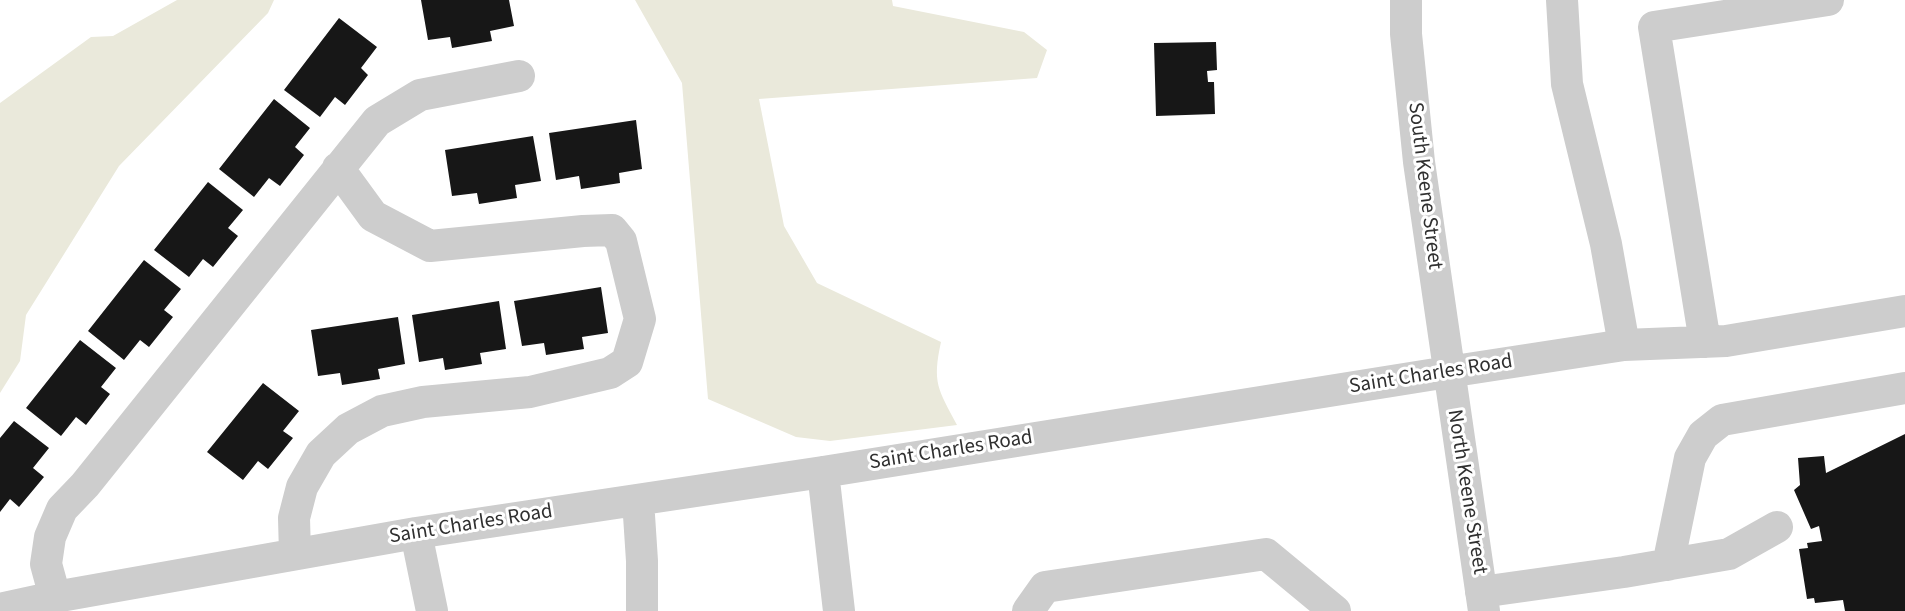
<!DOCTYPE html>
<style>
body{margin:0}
canvas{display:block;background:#fff}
</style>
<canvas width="1905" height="611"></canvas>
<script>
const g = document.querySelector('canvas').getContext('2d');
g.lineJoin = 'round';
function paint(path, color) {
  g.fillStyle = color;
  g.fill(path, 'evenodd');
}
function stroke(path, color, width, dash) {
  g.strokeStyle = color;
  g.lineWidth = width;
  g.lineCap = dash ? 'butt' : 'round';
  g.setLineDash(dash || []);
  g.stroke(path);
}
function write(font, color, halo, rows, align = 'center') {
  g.font = font + ' "Source Sans 3",sans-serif';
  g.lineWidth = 6;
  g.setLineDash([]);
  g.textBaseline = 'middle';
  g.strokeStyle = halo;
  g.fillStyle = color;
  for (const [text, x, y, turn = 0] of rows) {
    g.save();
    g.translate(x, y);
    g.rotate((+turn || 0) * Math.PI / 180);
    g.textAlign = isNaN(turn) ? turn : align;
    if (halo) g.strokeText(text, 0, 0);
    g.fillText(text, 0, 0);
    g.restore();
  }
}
const green = new Path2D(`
 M177,0H274L268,13L119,166L26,315L20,361L0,393V103L91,37L113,36Z
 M635,0H892L893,6L1024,32L1047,50L1037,78L759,99L784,226L817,283L941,342C932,383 938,389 957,425L830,441L796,437L708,399L682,83Z`);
const building = new Path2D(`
 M421,0H509L514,26L490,31L492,41L452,48L450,37L428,40Z
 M339,18L377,47L361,68L368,75L345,105L335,97L320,117L284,90Z
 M1216,42L1217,70L1207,71L1208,82H1214L1215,114L1156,116L1154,43Z
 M274,99L310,128L295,147L304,155L280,186L269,178L254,197L219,169Z
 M636,120L642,169L619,173L620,183L581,189L579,176L556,180L549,133Z
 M533,136L541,181L515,185L517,198L479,204L477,193L452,196L445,150Z
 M208,182L243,210L228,228L238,236L213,267L203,259L189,277L154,250Z
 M144,260L181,289L164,310L173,317L149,347L140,340L124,360L88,331Z
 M601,287L608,333L582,337L584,349L546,355L544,343L522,346L514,301Z
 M499,301L506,349L480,353L482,364L445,370L443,358L419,362L412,315Z
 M398,317L405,364L378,369L380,379L342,385L340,373L318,376L311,330Z
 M80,340L116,368L101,387L110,394L86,425L76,417L61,436L26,408Z
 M263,383L299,411L283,431L293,438L268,469L258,461L243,480L207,452Z
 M14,421L49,448L33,468L44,477L19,507L10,499L0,512V438Z
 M1905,434V611H1845L1843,600L1815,603L1814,598L1807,599L1799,549L1808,548L1807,543L1822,541L1819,526L1811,529L1794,490L1800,485L1798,458L1824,456L1826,473Z`);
const minor = new Path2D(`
 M1406,0V34L1419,162L1484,611
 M1562,0L1567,84L1606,244L1624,345
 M1705,342L1654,27L1828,0
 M823,472L839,611
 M638,500L642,561V611
 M416,533L432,611
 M295,554L294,518L302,487L321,454L348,429L382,411L423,402L530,392L610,373L627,362L640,319L621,241L612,230L583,231L430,246L373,216L338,168
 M1668,565L1690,458L1703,435L1722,420L1905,388
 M1481,592L1624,572L1729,554L1777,527
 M55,597L46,564L50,537L62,509L85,485L377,121L420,95L519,76
 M0,609L55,597L416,533L823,472L1448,372L1624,345L1726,341L1905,311
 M1028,611L1045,587L1266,554L1335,611`);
const streetNames = [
 ["South Keene Street",1424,186,83],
 ["Saint Charles Road",1431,375,-9],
 ["Saint Charles Road",951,451,-9],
 ["North Keene Street",1466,492,81],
 ["Saint Charles Road",471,525,-9]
];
paint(green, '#eae9db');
paint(building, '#171717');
stroke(minor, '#cdcdcd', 32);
write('21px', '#303030', '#fff', streetNames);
</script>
